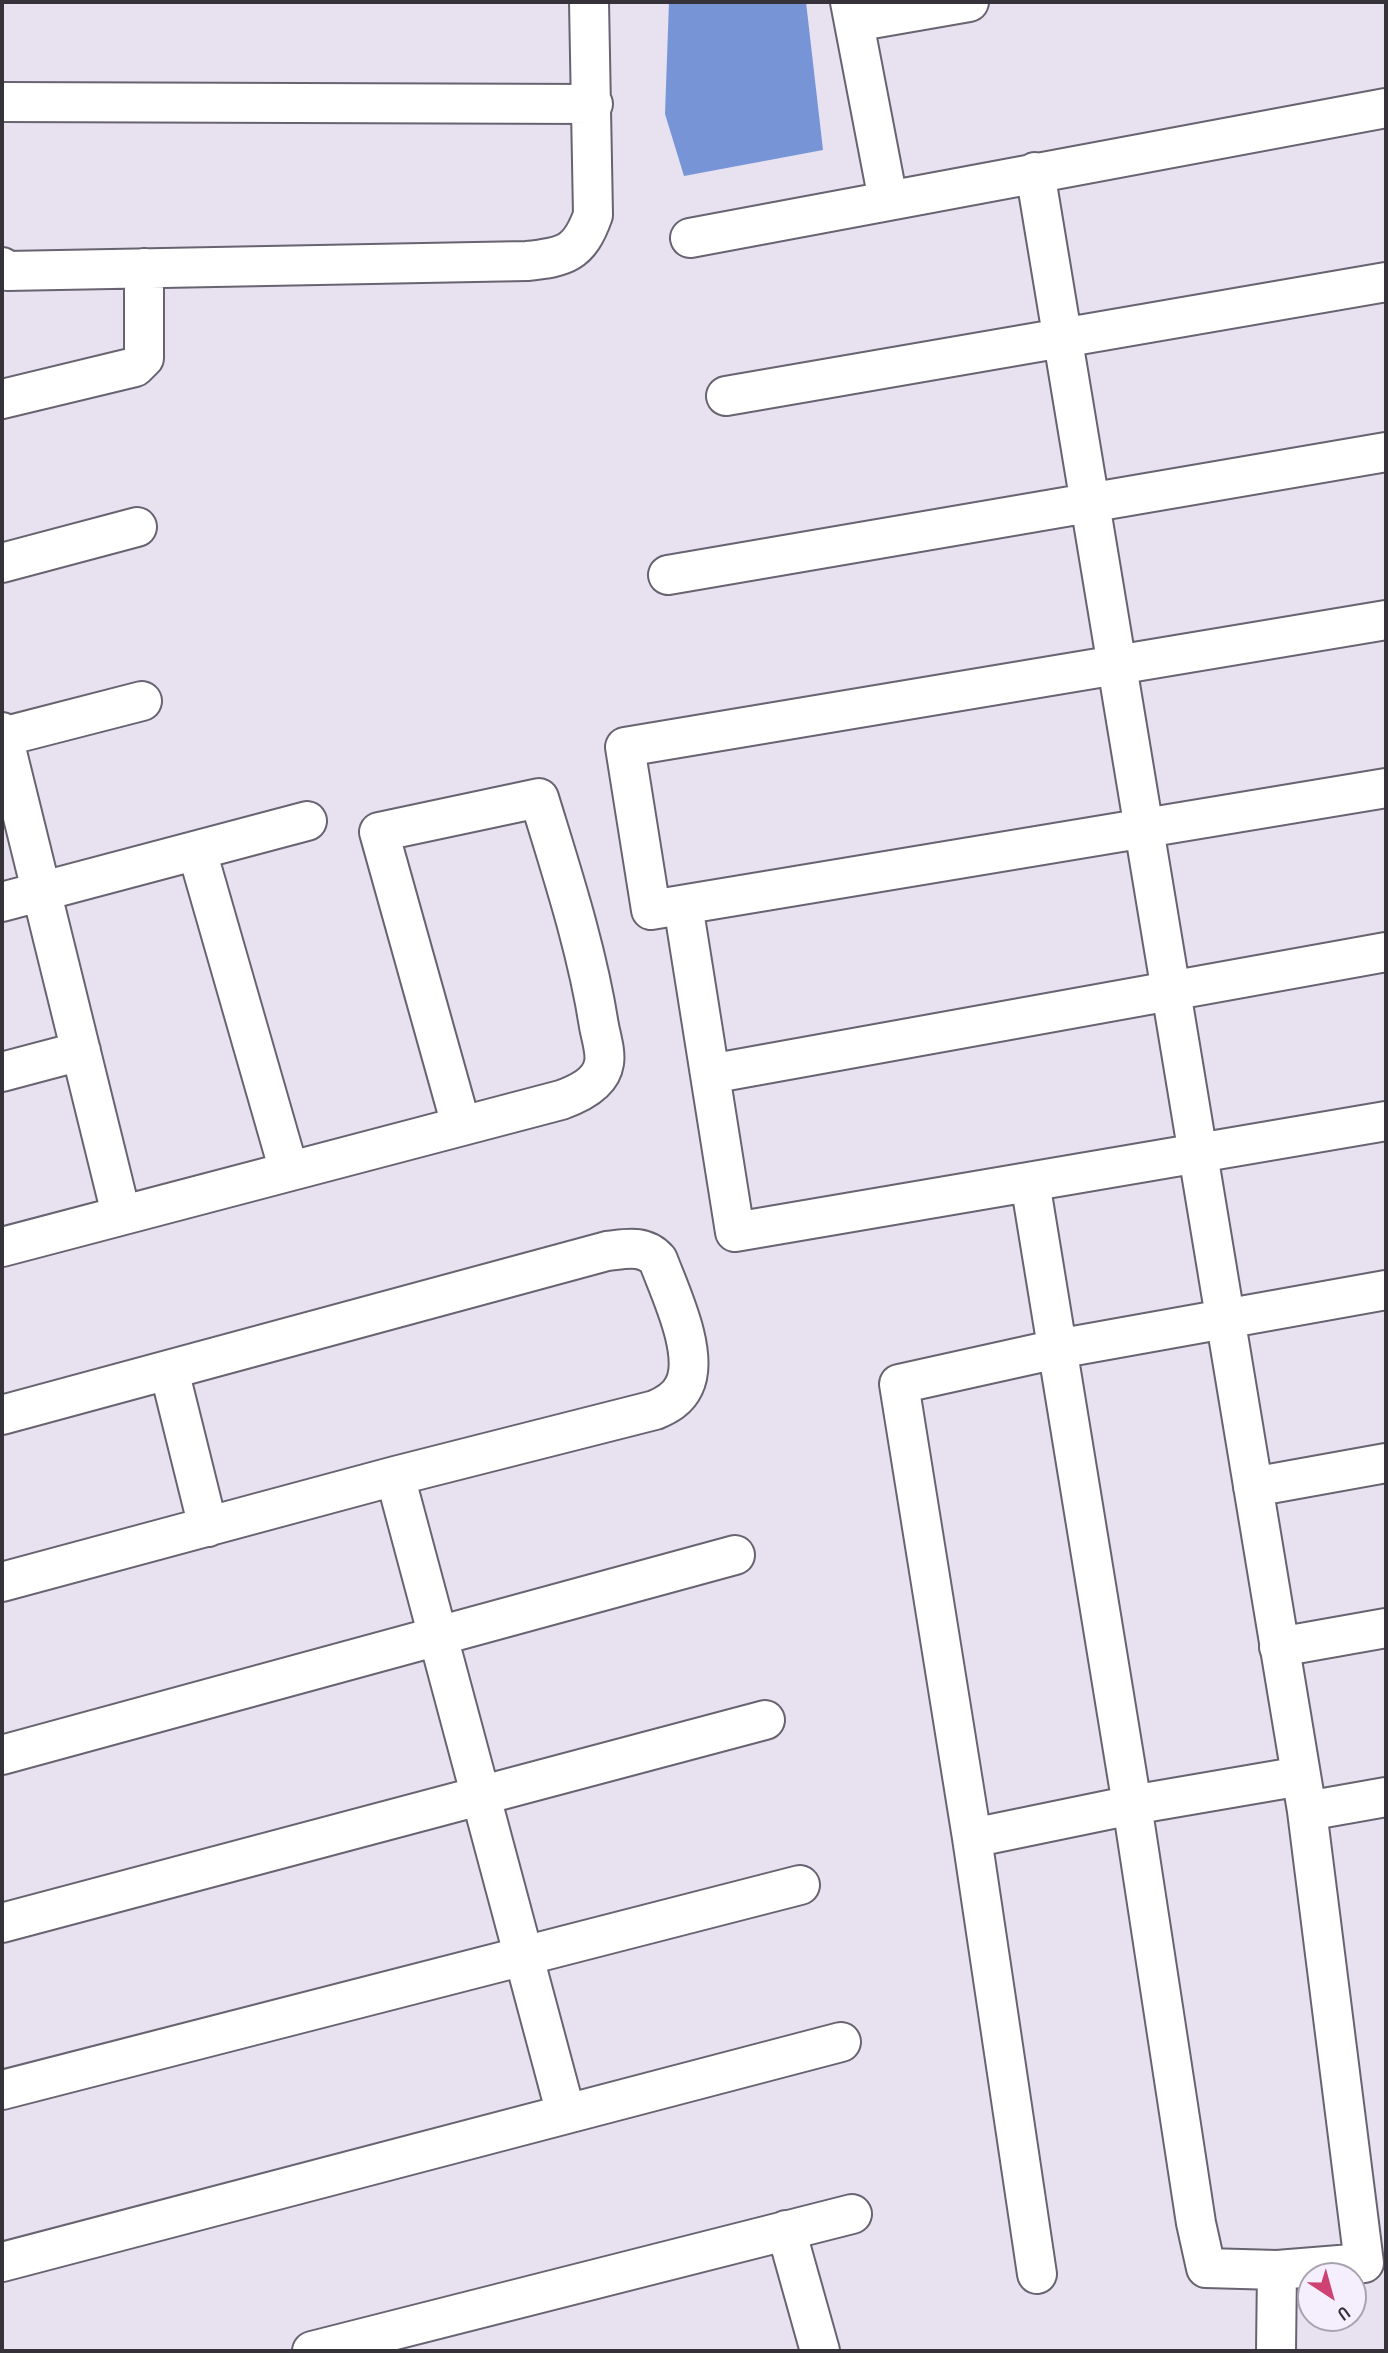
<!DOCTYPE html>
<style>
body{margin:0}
#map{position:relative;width:1388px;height:2353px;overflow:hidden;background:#e7e1f0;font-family:"Sofia Sans Condensed",sans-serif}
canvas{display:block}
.frame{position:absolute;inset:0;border:4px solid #353339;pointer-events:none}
.north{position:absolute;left:1297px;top:2262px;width:70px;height:70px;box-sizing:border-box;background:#f4eefd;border:2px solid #a8a3af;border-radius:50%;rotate:144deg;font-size:19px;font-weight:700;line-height:28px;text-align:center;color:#353339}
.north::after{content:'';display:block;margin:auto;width:24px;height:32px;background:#ce4273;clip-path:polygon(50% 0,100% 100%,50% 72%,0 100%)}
</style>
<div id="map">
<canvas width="1388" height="2353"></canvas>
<div class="frame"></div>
<div class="north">U</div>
</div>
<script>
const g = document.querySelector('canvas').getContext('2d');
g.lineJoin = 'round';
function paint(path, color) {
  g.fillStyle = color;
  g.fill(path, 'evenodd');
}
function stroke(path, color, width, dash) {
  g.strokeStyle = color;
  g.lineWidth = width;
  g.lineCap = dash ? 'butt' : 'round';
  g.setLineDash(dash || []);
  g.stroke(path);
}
const water = new Path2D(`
 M669,2H806L823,150L684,176L665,114Z`);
const minor = new Path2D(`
 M850,2L888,200
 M854,22L969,2
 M2,102L593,104
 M1035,172L1307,1811L1386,1797
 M690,238L1386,108
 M2,267L7,271L527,261C565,257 579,254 593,215L589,2
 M726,396L1386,282
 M2,399L135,367L144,358V268
 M2,563L137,527
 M668,575L1386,452
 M1386,620L625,747L651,910L1386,788
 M2,732L121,1214
 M2,737L142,701
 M197,851L289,1171
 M2,902L307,821
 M683,905L735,1232L1386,1121
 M2,1072L81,1051
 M710,1074L1386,952
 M1030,1182L1132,1805L1301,1776
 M2,1247L561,1100C578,1094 601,1083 604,1063C606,1052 601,1037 599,1026C587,949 562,873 539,798L379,832L461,1125
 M169,1370L208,1527
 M2,1415L607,1251C626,1249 644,1244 658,1260C670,1292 700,1354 684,1386C678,1399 667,1405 655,1410L395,1476L2,1582
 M395,1476L566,2114
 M1253,1487L1386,1463
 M1279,1647L1386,1628
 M2,1755L735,1555
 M972,1838L1132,1805L1196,2223L1206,2268L1277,2270L1364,2263L1307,1811
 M2,1923L765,1720
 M2,2090L800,1885
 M786,2230L820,2351
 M2,2262L841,2042
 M1037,2274L972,1838L899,1384L1057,1349L1386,1290
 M312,2351L852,2214
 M1276,2351L1277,2270`);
paint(water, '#7795d6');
stroke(minor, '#686370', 42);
stroke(minor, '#fff', 38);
</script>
